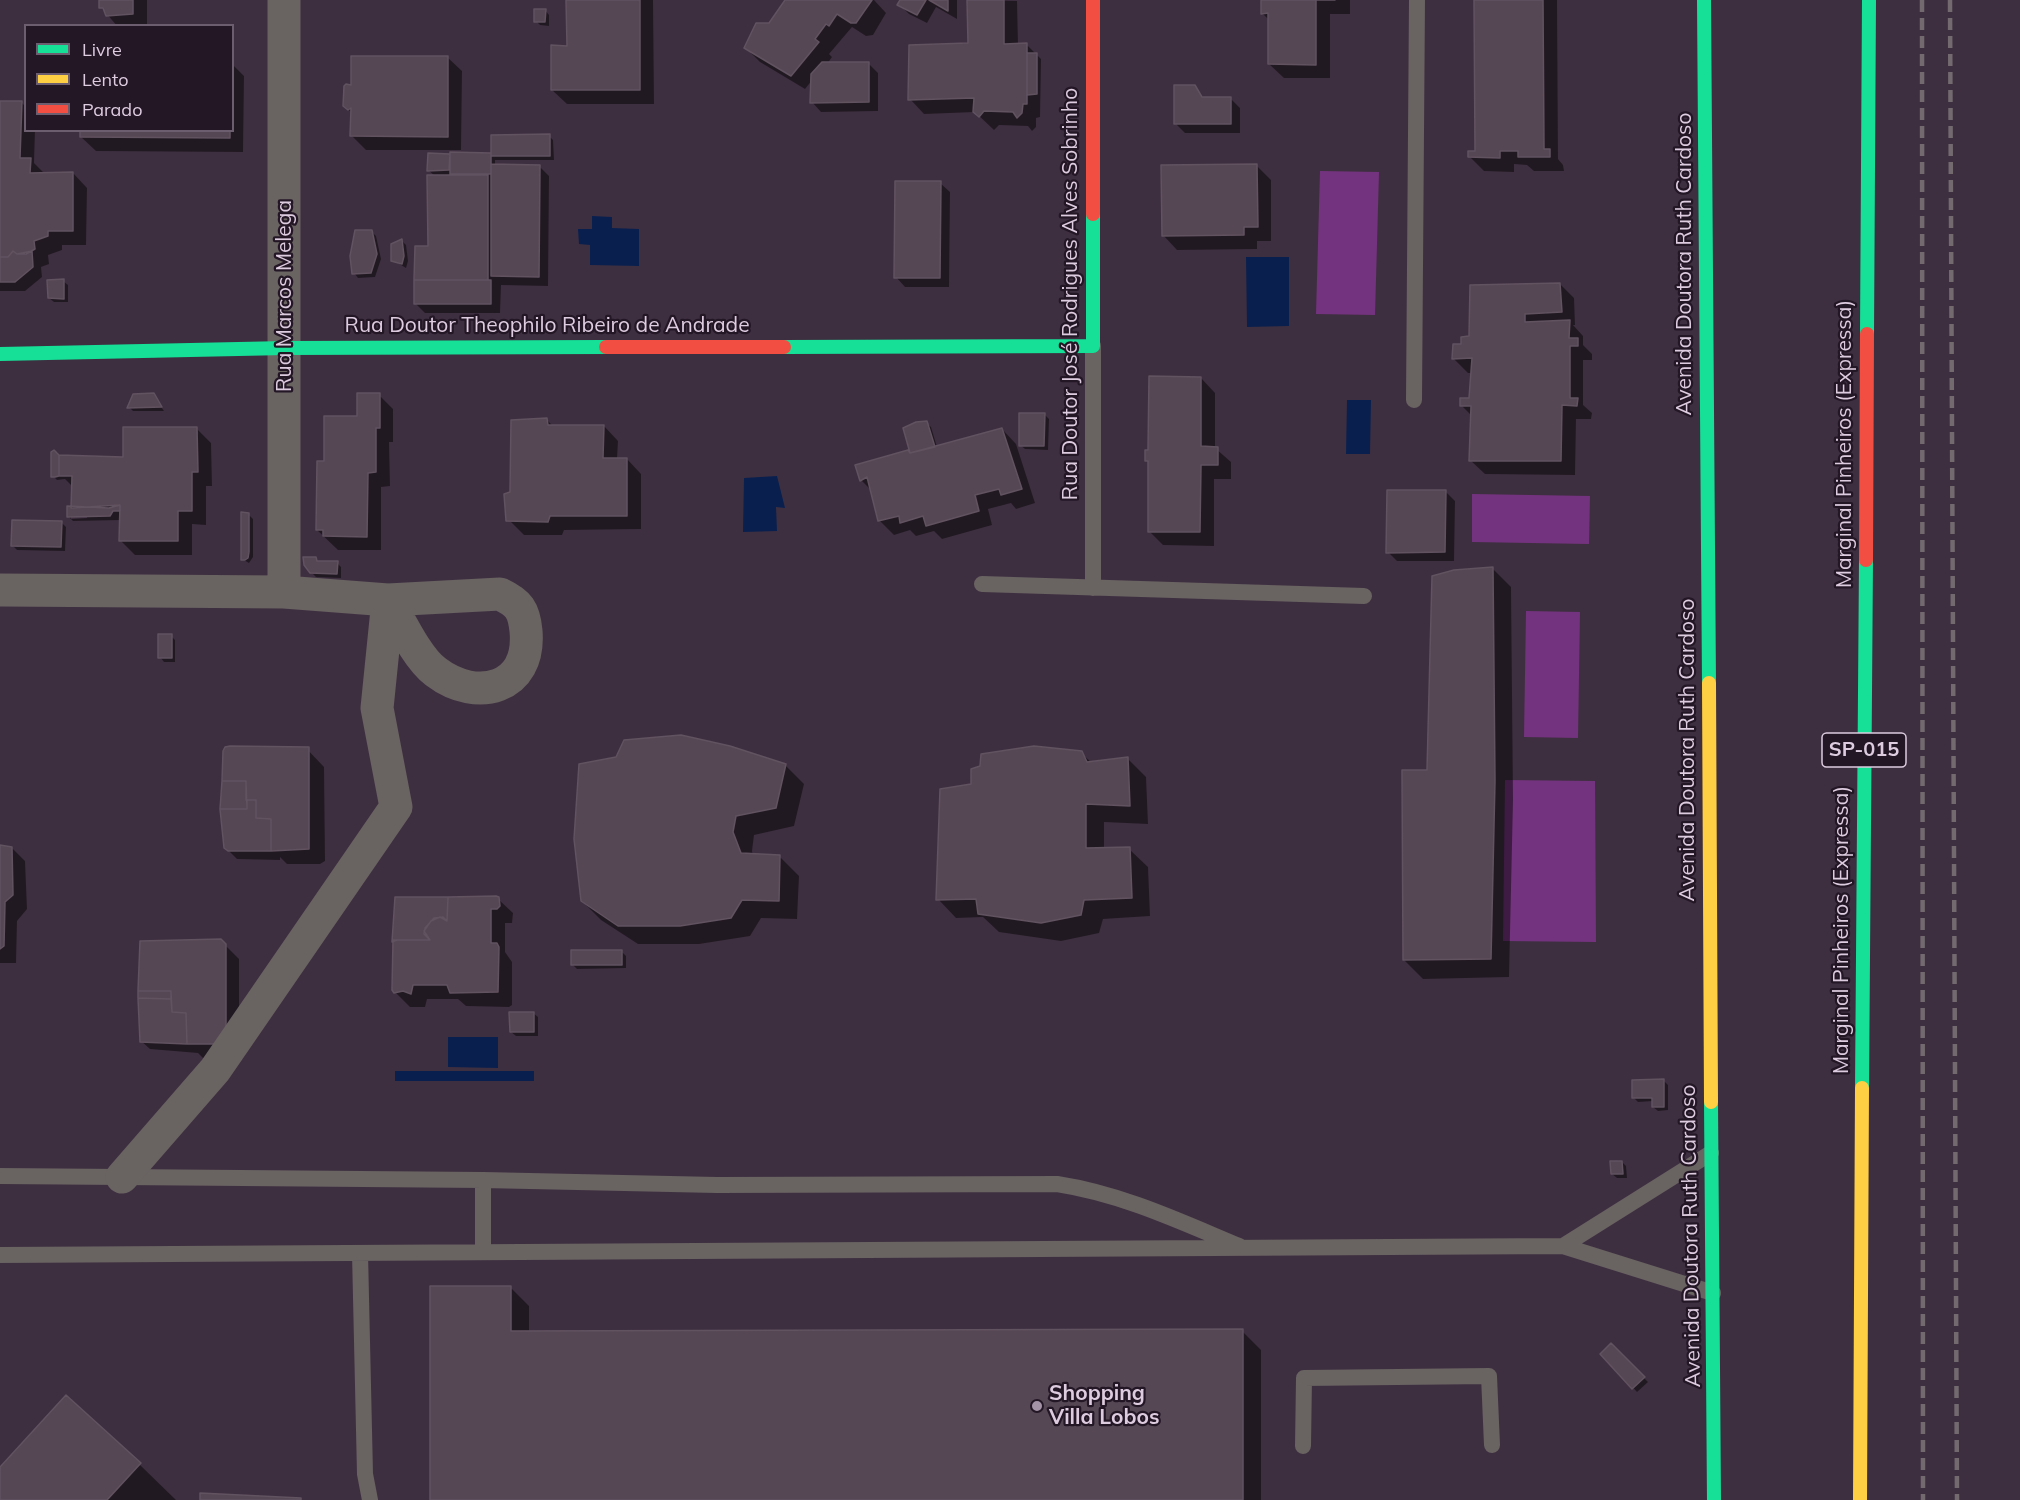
<!DOCTYPE html>
<meta charset="utf-8">
<style>
body{margin:0}
#map{position:relative;width:2020px;height:1500px;overflow:hidden;background:#3e2f40;font-family:Mulish,sans-serif}
canvas{display:block}
.legend{position:absolute;left:24px;top:24px;width:210px;height:108px;box-sizing:border-box;background:#231625;border:2px solid #6d5e6f;margin:0;padding:8px 10px;list-style:none;font-size:18px;color:#ddcbdf}
.legend li{display:flex;align-items:center;gap:12px;height:30px}
.legend b{width:30px;border:2px solid #6d5e6f}
</style>
<div id="map">
<canvas width="2020" height="1500"></canvas>
<ul class="legend">
<li><b style="height:8px;background:#16e098"></b>Livre</li>
<li><b style="height:8px;background:#ffcf43"></b>Lento</li>
<li><b style="height:8px;background:#f24e42"></b>Parado</li>
</ul>
</div>
<script>
const g = document.querySelector('canvas').getContext('2d');
g.lineJoin = 'round';
function paint(path, color) {
  g.fillStyle = color;
  g.fill(path, 'evenodd');
}
function stroke(path, color, width, dash) {
  g.strokeStyle = color;
  g.lineWidth = width;
  g.lineCap = dash ? 'butt' : 'round';
  g.setLineDash(dash || []);
  g.stroke(path);
}
function write(font, color, halo, rows, align = 'center') {
  g.font = font + ' Mulish,sans-serif';
  g.lineWidth = 4.5;
  g.setLineDash([]);
  g.textBaseline = 'middle';
  g.strokeStyle = halo;
  g.fillStyle = color;
  for (const [text, x, y, turn = 0] of rows) {
    g.save();
    g.translate(x, y);
    g.rotate((+turn || 0) * Math.PI / 180);
    g.textAlign = isNaN(turn) ? turn : align;
    if (halo) g.strokeText(text, 0, 0);
    g.fillText(text, 0, 0);
    g.restore();
  }
}
const green = new Path2D(`
 M1320,171L1379,172L1375,315L1316,314Z
 M1472,494L1590,496L1589,544L1472,542Z
 M1526,611L1580,612L1578,738L1524,737Z
 M1505,780L1595,781L1596,942L1503,941Z`);
const water = new Path2D(`
 M592,216L612,217V228L639,229V266L590,265V245L579,244L578,229H592Z
 M1246,257H1289V326L1247,327Z
 M1347,400H1371L1370,454H1346Z
 M777,476L785,508L776,507L777,531L743,532L744,478Z
 M448,1037H498V1068L448,1067Z
 M395,1071H534V1081H395Z`);
const shadow = new Path2D(`
 M101,0H147V26H117L101,7Z
 M567,0H653L654,104H567L552,90L569,47Z
 M786,0H874L886,13L873,35L866,36L852,27L829,54L832,57L827,64L868,63L878,73V111L821,112L812,102L813,79L805,89L760,62L746,48L770,24Z
 M902,0H957V19L936,7L927,23L909,14L899,4Z
 M968,0L1017,1L1018,45L1026,44L1041,59L1040,117L1036,118V127L1032,131L1028,126L999,125L994,130L975,112L924,114L910,99L969,44Z
 M1262,0H1350V14H1330V78H1284L1269,64L1270,21L1262,13Z
 M1476,0H1557L1558,159L1563,165L1564,171H1534L1527,165L1514,164V172L1484,171L1470,157L1476,152Z
 M545,10L549,15V26L540,25L536,21Z
 M447,57L462,71L461,150H366L352,136V113L345,106Z
 M232,64L244,76L243,152L96,151L81,137V130H232Z
 M1194,87L1205,99H1231L1240,108V133H1185L1176,124Z
 M0,102H21L26,107V130H35L34,163L45,174L73,173L87,188L86,245H62V250L48,255L49,264L41,267L42,277L25,291H0Z
 M549,136L553,140L554,160H495V165L539,166L549,176L548,286L501,285L500,313H425L416,304L429,248L435,176L428,170L429,155L492,154Z
 M1257,166L1271,180V241H1257V249L1177,250L1163,235Z
 M940,183L950,192L949,287H905L896,277Z
 M371,231L376,236L381,259L375,277L358,278L354,273Z
 M402,241L406,245L408,261L406,268L393,260Z
 M63,281L68,285V302H54L49,298Z
 M1560,284L1574,298L1575,325H1573L1583,336V345L1592,354V360H1583V405L1592,413L1591,419H1576L1575,475L1485,474L1470,460L1472,416L1462,406L1471,400L1472,373H1468L1454,359L1470,338Z
 M1201,378L1215,393V448L1231,462V479H1214V546L1163,545L1149,531V463L1146,460Z
 M153,395L164,411H133L129,407Z
 M379,395L393,409V442H389L390,486L381,487V550H338L317,530L325,463Z
 M1045,415L1049,419L1048,450L1025,449L1020,445Z
 M547,420L554,427L604,426L618,441L617,459H627L641,474V529L564,530L562,535H524L507,518L512,494Z
 M926,423L931,427L937,447L1002,429L1016,444L1035,503L1016,509L1011,503L988,509L992,525L942,539L934,531L916,536L910,530L894,535L880,521L872,491L861,480L857,466L913,457Z
 M197,429L211,443L212,486H206V525L192,524V555H135L121,541V520L73,521L69,517L72,510L73,487L65,479L57,480L53,476L52,453L57,452L61,457L124,458ZM87,515V518L71,519V516Z
 M1445,491L1455,501L1454,561H1397L1388,552Z
 M248,514L253,519V557L249,563L242,559Z
 M61,522L66,527L65,551L17,550L13,546Z
 M315,558L320,562L337,563L341,567V578L316,577L311,572Z
 M1493,569L1511,587L1513,800L1509,977L1423,979L1404,960L1429,771Z
 M171,636L175,640V662H164L160,657Z
 M305,747L324,767L325,861L320,864H287L280,857V860L237,859L228,850L222,809Z
 M1081,753L1092,763L1128,759L1146,777L1148,824L1104,822V849H1129L1148,867L1150,916L1103,919L1099,933L1061,941L999,932L983,917L956,918L938,899L973,786Z
 M785,765L804,784L794,826L754,835L752,851L753,855L780,857L799,876L797,919L761,918L750,936L699,944H638L601,920L582,901Z
 M0,847H11L25,861L27,909L17,921L16,963H0Z
 M397,899H498L513,913L512,923H505V952L512,962V1005L509,1007L466,1006L458,999H427L425,1007H410L395,992Z
 M221,941L239,959V1054L235,1057L203,1058L198,1053L150,1049L140,1040V998Z
 M622,952L626,956V968L577,969L572,964Z
 M533,1013L538,1017V1036H516L511,1032Z
 M1664,1081L1668,1085V1110L1658,1111L1653,1107V1101L1638,1102L1633,1097Z
 M1622,1162L1626,1166L1627,1178H1617L1612,1174Z
 M510,1287L529,1306V1333L1242,1331L1261,1350V1500H432Z
 M1611,1345L1648,1382L1637,1392L1602,1354Z
 M139,1464L176,1500H0V1470Z`);
const building = new Path2D(`
 M99,0H133V14L106,16L103,8H99Z
 M566,0H640V90H551V45L567,46Z
 M785,0H872L856,23H851L837,14L829,26L826,24L815,39L819,42L791,76L744,48L756,23H769Z
 M900,0H926L917,15L897,5Z
 M929,0H948V11Z
 M967,0H1004V44L1027,43V104H1023L1022,113L1017,118L1013,112L984,111L979,117L973,112L974,98L908,100L909,45L968,43Z
 M1261,0H1335H1316V65L1268,64V13L1261,14Z
 M1474,0H1543L1544,149H1550V157H1518V151H1500V158L1468,157V151H1475Z
 M534,9H546L545,22H534Z
 M1027,53H1037V94L1027,95Z
 M351,56H448V137L350,136L351,108L348,110L343,106L344,86L346,84L351,85Z
 M822,62H869V102L810,103L811,74Z
 M1174,85H1195L1202,97H1231V124H1174Z
 M0,101H22L20,158H31L30,173L73,172V231H48V236L34,241L35,249L26,254H17L13,251L8,257H0Z
 M80,130H230V138L80,137Z
 M550,134V156H491V135Z
 M450,152L491,153V174H450Z
 M428,153L450,154L449,170L427,171Z
 M491,164L540,165L539,277L491,276Z
 M1257,164L1258,227H1244V235L1162,236L1161,165Z
 M427,175H488V280H414L415,246H428Z
 M895,181H941L940,278H894Z
 M355,230H372L377,254L371,273L352,274L350,256Z
 M402,239L404,256L402,264L391,261V244Z
 M13,251L17,254L32,251L33,267L15,282H0V257H8Z
 M64,279V299L48,298L47,280Z
 M414,280H491V304H414Z
 M1560,283L1562,312L1525,314V322L1570,320L1569,338H1578V346H1570V398H1578L1577,406L1562,405L1561,461H1469L1471,406H1460V398H1469L1472,358L1452,359L1453,344H1461V337L1469,336L1470,285Z
 M1149,376L1201,377V446L1218,447V465H1201L1200,532H1148V461H1145V450H1148Z
 M154,393L162,407L127,408L133,394Z
 M357,393H380V428H376V472L368,473L367,537L323,536V530H316L317,461H324V416H357Z
 M1019,413H1045L1044,446H1019Z
 M547,418L548,425H604L603,458H627V516H550L548,522L506,521L504,494L510,492L511,420Z
 M927,421L935,447L910,453L903,428L916,422Z
 M123,427H197L198,472H192V511H178V541H119L120,505L71,508L72,476H59V455L123,457Z
 M1002,428L1022,489L1001,495L999,489L975,495L979,511L926,526L923,516L900,523L899,516L878,521L867,477L860,481L855,465L908,450L910,453Z
 M54,450L59,455V476L55,477H51V452Z
 M1387,490H1446L1445,552L1386,553Z
 M120,505V511H113L110,516L67,517V506L109,508Z
 M241,512L249,513V552L248,558L245,560H241Z
 M12,520L62,521L61,547L11,546Z
 M303,557H316L317,561H338L337,574L310,573L304,565Z
 M1493,567L1495,781L1491,959L1403,960L1402,770H1427L1432,576L1454,570Z
 M158,634H172V658H158Z
 M681,735L730,746L786,764L776,808L736,816L733,832L741,853L780,855L779,901L742,900L731,918L680,926H618L581,901L574,839L579,764L616,757L624,740Z
 M230,746L309,747V849L271,851V819L256,818V800H246V781H222L223,751L225,747Z
 M1034,746L1082,751L1087,762L1128,757L1130,806L1086,804V848L1130,847L1132,898L1084,900L1081,915L1041,923L978,914L976,899L936,900L940,789L971,784V769L980,766L981,754Z
 M222,781H246L247,809H220Z
 M247,800H256V818L271,819V851H228L224,848L220,809H247Z
 M0,845L12,847L13,895L5,902L4,946L0,949Z
 M496,896L499,897L500,906L497,909H491V943H497L499,947L498,992L450,993L447,985H413L411,994L403,991L394,993L392,990L393,940H430L424,934L425,928L434,918L443,917L447,921L448,897Z
 M395,897H448L447,921L440,917L431,921L424,931L430,940H397L392,942Z
 M221,939L226,944V1040L220,1044H187L186,1013L172,1012L171,991H138L140,941Z
 M571,950H622V965H571Z
 M138,991H171V999L138,998Z
 M138,998L171,999L172,1012L186,1013L187,1044L140,1042Z
 M509,1012H534V1032H510Z
 M1664,1079V1107H1652V1098H1632V1080Z
 M1610,1161H1622L1623,1174H1611Z
 M430,1286H511V1331L1243,1329V1500H430Z
 M1611,1343L1645,1377L1632,1389L1600,1354Z
 M66,1395L141,1463L107,1500H0V1467Z
 M200,1493L301,1498V1500H200Z`);
const lane = new Path2D(`
 M1414,400L1417,0
 M982,584L1364,596
 M1093,588V346
 M0,1176L483,1180L717,1185L1057,1184C1122,1194 1179,1221 1239,1246
 M483,1180V1252
 M1563,1246L1711,1153
 M360,1253L365,1474L370,1500
 M0,1255L1563,1246L1713,1293
 M1303,1446L1304,1378L1489,1376L1492,1445`);
const street = new Path2D(`
 M0,590L284,592L388,600L500,594C519,603 524,610 526,631C531,689 477,703 436,672C417,658 400,621 388,600
 M284,592V0
 M122,1177L215,1070L396,807L377,708L388,600`);
const fast = new Path2D(`
 M1704,0L1709,683
 M1867,334L1869,0
 M784,347L1093,346V214
 M0,354L286,348L606,347
 M1862,1088L1866,560
 M1711,1102L1714,1500`);
const slow = new Path2D(`
 M1709,683L1711,1102
 M1860,1500L1862,1088`);
const jam = new Path2D(`
 M1093,0V214
 M606,347H784
 M1866,560L1867,334`);
const rail = new Path2D(`
 M1922,0L1923,1500
 M1950,0L1957,1500`);
const markers = [
 [1037,1406,6,"#a594a7"]
];
const shields = [
 [1864,750,84]
];
const shieldNames = [
 ["SP-015",1864,750]
];
const streetNames = [
 ["Avenida Doutora Ruth Cardoso",1685,264,-90],
 ["Rua Doutor José Rodrigues Alves Sobrinho",1071,294,-90],
 ["Rua Marcos Melega",285,296,-90],
 ["Rua Doutor Theophilo Ribeiro de Andrade",547,326],
 ["Marginal Pinheiros (Expressa)",1845,444,-90],
 ["Avenida Doutora Ruth Cardoso",1688,750,-90],
 ["Marginal Pinheiros (Expressa)",1842,930,-90],
 ["Avenida Doutora Ruth Cardoso",1691,1236,-91]
];
const poiNames = [
 ["Shopping",1049,1394],
 ["Villa Lobos",1049,1418]
];
paint(green, '#74337e');
paint(water, '#09204f');
paint(shadow, '#0007');
paint(building, '#564754');
stroke(building, '#625361', 1.5);
stroke(lane, '#696362', 16);
stroke(street, '#696362', 33);
stroke(fast, '#16e098', 14);
stroke(slow, '#ffcf43', 14);
stroke(jam, '#f24e42', 14);
stroke(rail, '#726a6f', 4.5, [12, 6]);
for (const [x, y, r, color] of markers) {
  const dot = new Path2D();
  dot.arc(x, y, r, 0, 2 * Math.PI);
  g.fillStyle = color;
  g.fill(dot);
  stroke(dot, '#231625', 2);
}
for (const [x, y, w] of shields) {
  const box = new Path2D();
  box.roundRect(x - w / 2, y - 17, w, 34, 4.5);
  g.fillStyle = '#231625';
  g.fill(box);
  stroke(box, '#ddcbdf', 1.5);
}
write('bold 20px', '#ddcbdf', null, shieldNames);
write('21px', '#ddcbdf', '#231625', streetNames);
write('bold 21px', '#ddcbdf', '#231625', poiNames, 'left');
</script>
